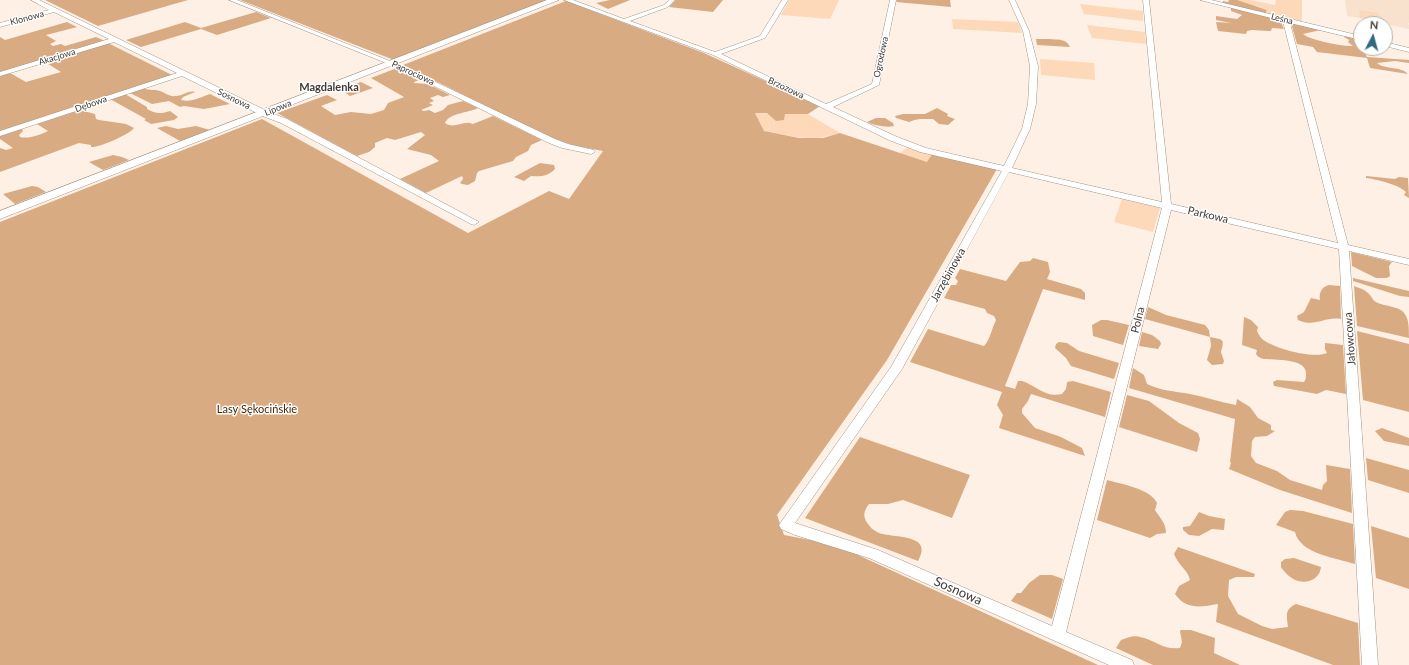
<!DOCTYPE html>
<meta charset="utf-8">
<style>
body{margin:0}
#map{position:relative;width:1409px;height:665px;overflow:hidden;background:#fef0e4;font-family:Lato,sans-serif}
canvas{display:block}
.north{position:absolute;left:1353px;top:16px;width:40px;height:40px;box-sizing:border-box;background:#fff;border:1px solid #b3b0ae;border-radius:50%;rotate:6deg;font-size:11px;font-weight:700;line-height:16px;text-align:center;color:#413a34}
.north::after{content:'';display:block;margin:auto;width:14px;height:18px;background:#316983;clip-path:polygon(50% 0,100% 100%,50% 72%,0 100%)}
</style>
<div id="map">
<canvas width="1409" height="665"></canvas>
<div class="north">N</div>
</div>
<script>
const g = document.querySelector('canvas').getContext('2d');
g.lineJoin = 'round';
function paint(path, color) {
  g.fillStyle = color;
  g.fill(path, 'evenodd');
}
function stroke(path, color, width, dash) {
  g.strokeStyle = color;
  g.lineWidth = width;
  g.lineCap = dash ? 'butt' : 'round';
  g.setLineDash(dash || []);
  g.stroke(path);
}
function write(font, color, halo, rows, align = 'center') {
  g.font = font + ' Lato,sans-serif';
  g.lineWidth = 3;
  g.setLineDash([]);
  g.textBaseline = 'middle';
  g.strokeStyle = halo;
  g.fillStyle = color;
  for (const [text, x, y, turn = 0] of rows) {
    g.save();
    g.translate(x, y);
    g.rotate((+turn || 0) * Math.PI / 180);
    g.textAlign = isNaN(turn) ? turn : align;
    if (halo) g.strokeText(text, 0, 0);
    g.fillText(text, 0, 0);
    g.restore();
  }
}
const built = new Path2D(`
 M1345,0H1409V23H1407L1409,25V29L1380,23V21L1347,16Z`);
const green = new Path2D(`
 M789,0H839L830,19L781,15Z
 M1233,0H1251L1275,5L1276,0H1302V22L1265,14L1267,10L1266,9Z
 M1080,4L1143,11V21L1084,14Z
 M1359,10L1379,13L1380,21L1360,18Z
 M952,19L1018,22L1022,33L953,29Z
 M1087,25L1145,32L1146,44L1092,38Z
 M1040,59L1094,63L1095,80L1041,75Z
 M755,113L808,114L840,133C811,142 793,137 764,131Z
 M908,147L932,154L927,162L900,153Z
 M1122,199L1160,208L1153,232L1114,222Z`);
const forest = new Path2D(`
 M45,0H188L98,26Z
 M240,0H547L394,60Z
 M610,0H630L608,9L596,3Z
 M675,0H723L713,12L669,7Z
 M897,0H950L951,7L896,2Z
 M1229,0H1237L1267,10L1265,14L1223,3V1L1228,2Z
 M566,1L704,53L820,106L808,114H785L784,120L776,121L767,113H755L764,131L799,138H823L840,133L927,162L932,154L997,169L887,360L777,515L784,535L821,542L847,550L1098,665H0V222L262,119L468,233L549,191L569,199L603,151L572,145L549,137L403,65Z
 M1231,8L1280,20L1284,29L1272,28L1271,31H1268L1252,30L1247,31L1246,34L1218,31L1216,22L1231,23L1216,20V16L1237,19L1242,15L1231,11Z
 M256,12L271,18L217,35L201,29L141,47L126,40L185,22L201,28Z
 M67,22L77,27L46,35L56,41L50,44L53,46L61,44L65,46L96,37L105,41L0,72V37L5,40Z
 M1291,23L1321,30L1303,34C1309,40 1345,47 1353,46L1348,42L1349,40L1344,37L1345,36L1361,40V48H1380L1374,50L1371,53H1365L1367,57L1409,60V63L1395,61L1377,63C1385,70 1401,66 1408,74L1370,68L1367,58L1317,52L1313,47L1297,44Z
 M1049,39C1057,40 1066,38 1070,47L1037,45L1036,39Z
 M108,43L172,75L0,132V75L10,73L26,82L61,72L45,62Z
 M397,68L419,80L414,82V83L428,84L450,95L443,97L438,95L430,98L434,101L429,103L433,105L421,110L424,111L429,110L435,113L443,110L448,105L463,101L478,108C468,113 449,113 445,123C455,130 463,119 473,124L493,116L542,140L531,145L528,151L516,157L513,161L479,171L477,173L475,181L468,185L462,184L460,183L463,179L462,176L426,193L400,179L439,161L431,155L407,149L425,135L421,132L395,140L387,138L375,143V147L369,152L357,156L277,113L327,95L337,100L321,106L335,115L351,112L371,114L384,110L388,103L404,97L371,78Z
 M361,82L373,88L350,96L340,89Z
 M144,88C149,91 155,89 160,91C166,93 169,97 176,96C183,96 188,90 195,92L183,97L181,100C191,103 201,97 210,94L230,104L204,109L184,106L180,107L169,101L152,104L130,93Z
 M125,94L147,107V109C155,114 162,114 170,111L178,117L174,120L151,124L144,120L146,119L110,99Z
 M937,108L948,114L947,116L955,119L948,125L939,124L933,119C924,119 917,118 909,122L896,118L895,116L903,114H925Z
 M80,110L95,114L96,119L99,120L126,124L134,128C130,134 99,148 91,147V145L79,143L0,172V148L6,150L13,148L0,139V136L22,129L23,131L19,135L20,137C30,139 39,135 48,131L37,124Z
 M876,118H885L893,123L894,126C887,128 873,125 867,122Z
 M166,126L178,129L196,126L210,130L180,141L157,128Z
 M113,155L122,157L129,160L103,170L89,162Z
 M540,163L554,165L555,169C548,176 541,177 531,176L524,181L514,177Z
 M1366,176L1395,179L1399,177L1408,178L1409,198L1404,195L1406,192C1400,185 1375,179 1366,178Z
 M32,186L38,187L46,192L15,204L3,194Z
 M1351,252L1392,262L1389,266L1390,276L1387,278H1376L1352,266Z
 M1033,258L1048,262L1050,272L1047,279L1081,289L1085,293V300L1043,289L1005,386L1015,389L1018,381H1022C1037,386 1045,398 1062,394L1066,389L1067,382L1073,381L1111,392L1105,417L1031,394L1028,401L1022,409V413L1035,428L1061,437L1082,448L1085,456L999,428L1003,415L997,405L1002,392L910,362L928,329L984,346C990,340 992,328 996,320L994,316L987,313L985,309L944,298L951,285H956L958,281L955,278L960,269L1006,281L1020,262L1030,261Z
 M1353,278L1409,291V297L1400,296L1353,281Z
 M1329,285L1340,286L1341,319C1324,316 1315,328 1298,320L1297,316L1304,312L1311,298L1320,300C1319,293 1321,287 1329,285Z
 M1354,286C1359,288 1364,289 1368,293C1372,296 1372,300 1376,302C1381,305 1387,305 1392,307C1409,310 1409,322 1409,338L1357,326Z
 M1148,307L1166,315L1205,325L1209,330L1210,337C1223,340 1225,338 1221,352L1224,361L1223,364L1212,365L1207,360L1211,346L1210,337L1145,319Z
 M1244,317L1251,320L1258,327L1257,331C1259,335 1261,339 1265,341C1277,349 1313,359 1327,353L1325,349V343L1343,345L1346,394L1326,390L1317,394L1274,386L1273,382L1277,380L1304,382C1306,379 1306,377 1306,373C1306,358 1273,360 1264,359C1260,358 1258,357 1256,354L1257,350L1242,345Z
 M1101,320H1107L1129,325L1123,345L1093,336L1092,325Z
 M1357,331L1409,344V412L1363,400Z
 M1142,332L1152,335L1160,341L1161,344L1158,349L1139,346Z
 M1059,342L1067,343L1079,351L1119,363L1114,379L1071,366L1066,358L1055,348L1056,344Z
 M1133,368L1144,375L1147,384C1161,391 1174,391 1190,394C1205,397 1220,402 1236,405L1237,399L1250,407L1258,418L1271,425V430L1275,431L1267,436L1255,437L1252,441L1251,456L1256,463L1277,471L1290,480L1322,490L1323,485L1327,481L1326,465L1350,469L1352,513L1280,490L1229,469L1231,463L1230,462L1235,419L1129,388Z
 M1127,395L1149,401L1179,423L1198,433L1200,439L1197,452L1119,427Z
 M1382,428L1409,438V446L1384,441L1375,431Z
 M860,437L970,475L952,518L903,500L888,504H869C864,511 862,516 868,524C870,527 873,530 877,532C890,539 935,532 918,561L805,518Z
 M1366,458L1409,470V493L1368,480Z
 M1107,480C1121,484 1151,489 1157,503L1155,510C1160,518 1166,523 1166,533L1157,534L1150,538L1097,520Z
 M1290,510L1303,511L1353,524L1355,564C1336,558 1300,554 1295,532L1276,525L1285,512Z
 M1199,512L1209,516L1225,519L1224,530L1212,529L1199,536L1189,535L1183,530V527L1190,526Z
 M1371,526L1409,538V589L1376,578Z
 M1178,547L1255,574L1254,577H1236L1229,580L1228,596L1238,614L1262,626L1272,629L1288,627C1287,615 1284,610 1296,604L1358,623L1360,665H1333L1216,622L1218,604C1201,607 1186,610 1175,594L1179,586L1190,580C1188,570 1178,565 1174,554Z
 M1294,558L1321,567C1320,578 1309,584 1298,581C1291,579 1285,573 1281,567V562L1285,559Z
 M1040,575H1052L1063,579L1052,619L1011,601L1017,593H1021L1029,583Z
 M1181,630H1191L1215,638L1214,653L1240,665H1153L1116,648L1121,640C1127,638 1134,635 1140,637C1156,640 1162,650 1180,648L1182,642L1180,631Z`);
const street = new Path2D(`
 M31,0H39L271,113L287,119L479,222L474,225L471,224L281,123L265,117L182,76L0,136V131L177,73L114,42L0,76V72L109,39L54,12L0,27V23L49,10Z
 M229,0H237L400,65L555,139L568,144L594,150L595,152L591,154L562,148L549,143L396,67Z
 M564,0H573L624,19L664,5L669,0H675L668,7L630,21L715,52L760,36L782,0H788L765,38L721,54L826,104L872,84L890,0H896L879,85L833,107L895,136L926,148L1004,166L1022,129L1028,104L1030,66L1023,31L1009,0H1015L1029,31L1038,66L1036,104L1030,129L1012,168L1162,202L1143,0H1149L1171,204L1338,243L1283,21L1200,0H1211L1361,36V40L1290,23L1348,245L1409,259V265L1349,251L1378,665H1362L1339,249L1171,210L1066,632L1132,660L1134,665H1109L869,558L795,535L781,529L779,525L891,367L1002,171L920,152L889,140L713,55ZM1009,172L1162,208L1052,626L878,550L795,523L902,369Z
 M1385,42L1409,48V52L1385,46Z`);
const secondary = new Path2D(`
 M547,0H559L0,219V211Z`);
const farStreetnames = [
 ["Klonowa",27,18,-15],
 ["Leśna",1282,19,14],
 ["Akacjowa",57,57,-17],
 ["Ogrodowa",881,57,-78],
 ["Paprociowa",413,73,25],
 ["Brzozowa",786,88,25],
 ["Sosnowa",234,99,26],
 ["Dębowa",91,104,-19],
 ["Lipowa",278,108,-22]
];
const farQuarternames = [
 ["Magdalenka",329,87]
];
const streetNames = [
 ["Parkowa",1208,215,13],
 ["Jarzębinowa",948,275,-61],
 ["Polna",1138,320,-76],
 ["Jałowcowa",1350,339,-94]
];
const parkNames = [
 ["Lasy Sękocińskie",257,409]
];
const nearStreetnames = [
 ["Sosnowa",958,591,24]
];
paint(built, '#f8e1cd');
paint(green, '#fdd9b9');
paint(forest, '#d8ab83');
stroke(street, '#a49487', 1);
stroke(secondary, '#a49487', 1);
paint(street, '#fff');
paint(secondary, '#fff');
write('9px', '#413a34', '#fff', farStreetnames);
write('bold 11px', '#413a34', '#fff', farQuarternames);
write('11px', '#413a34', '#fff', streetNames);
write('11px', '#432605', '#fff', parkNames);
write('13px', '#413a34', '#fff', nearStreetnames);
</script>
